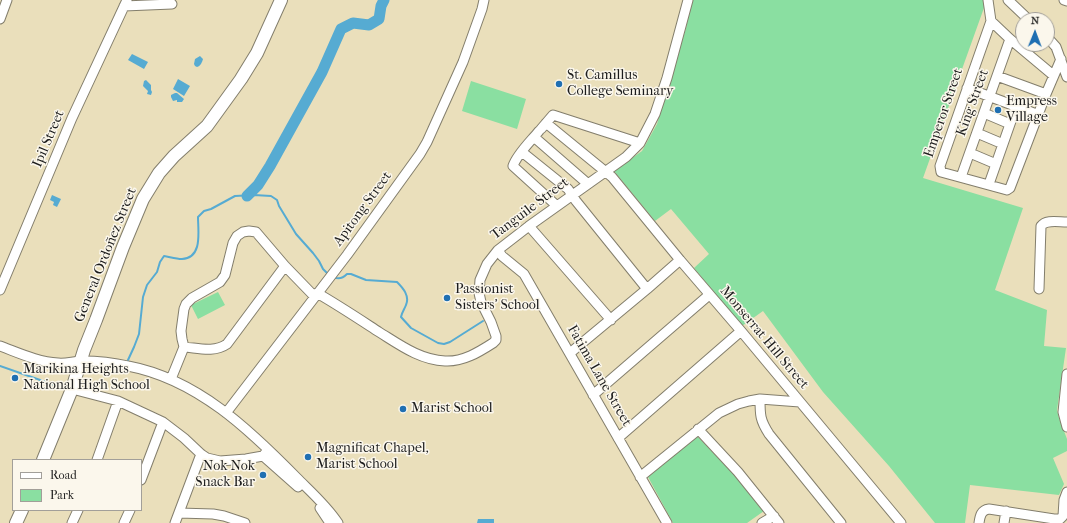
<!DOCTYPE html>
<meta charset="utf-8">
<style>
body{margin:0}
#map{position:relative;width:1067px;height:523px;overflow:hidden;background:#eadfbb;font-family:"IM FELL French Canon",serif}
canvas{display:block}
.legend{position:absolute;left:12px;top:459px;width:130px;height:52px;box-sizing:border-box;background:#fbf7ec;border:1px solid #a29f99;margin:0;padding:5px 7px;list-style:none;font-size:12px;color:#1c1c1c}
.legend li{display:flex;align-items:center;gap:8px;height:20px}
.legend b{width:20px;border:1px solid #a29f99}
.north{position:absolute;left:1015px;top:12px;width:40px;height:40px;box-sizing:border-box;background:#fbf7ec;border:1px solid #a29f99;border-radius:50%;rotate:1deg;font-size:11px;font-weight:700;line-height:16px;text-align:center;color:#1c1c1c}
.north::after{content:'';display:block;margin:auto;width:14px;height:18px;background:#1f6fb2;clip-path:polygon(50% 0,100% 100%,50% 72%,0 100%)}
</style>
<div id="map">
<canvas width="1067" height="523"></canvas>
<ul class="legend">
<li><b style="height:5px;background:#fff"></b>Road</li>
<li><b style="height:11px;background:#8adfa1"></b>Park</li>
</ul>
<div class="north">N</div>
</div>
<script>
const g = document.querySelector('canvas').getContext('2d');
g.lineJoin = 'round';
function paint(path, color) {
  g.fillStyle = color;
  g.fill(path, 'evenodd');
}
function stroke(path, color, width, dash) {
  g.strokeStyle = color;
  g.lineWidth = width;
  g.lineCap = dash ? 'butt' : 'round';
  g.setLineDash(dash || []);
  g.stroke(path);
}
function write(font, color, halo, rows, align = 'center') {
  g.font = font + ' "IM FELL French Canon",serif';
  g.lineWidth = 3;
  g.setLineDash([]);
  g.textBaseline = 'middle';
  g.strokeStyle = halo;
  g.fillStyle = color;
  for (const [text, x, y, turn = 0] of rows) {
    g.save();
    g.translate(x, y);
    g.rotate((+turn || 0) * Math.PI / 180);
    g.textAlign = isNaN(turn) ? turn : align;
    if (halo) g.strokeText(text, 0, 0);
    g.fillText(text, 0, 0);
    g.restore();
  }
}
const green = new Path2D(`
 M692,0H984L985,5L923,178L1023,208L995,290L1047,310L1044,346L1066,348L1057,410L1059,418L1067,439V451L1053,458L1064,484L1059,495L970,485L965,523H935L889,466L823,392L763,311L742,326L694,268L709,254L671,209L655,221L614,171L642,151L657,124L686,28Z
 M471,81L526,99L517,129L462,111Z
 M218,292L225,305L198,319L191,305Z
 M697,436L746,487L764,511L747,523H673L648,477Z`);
const water = new Path2D(`
 M132,54L148,62L144,69L128,60Z
 M200,56L203,59C202,62 201,66 197,67L195,66L194,64L195,59Z
 M178,79L190,86L184,96L173,89Z
 M146,80L151,85V90L152,92L151,95L147,94L148,91L143,86L144,81Z
 M175,93H177L184,99L182,102H177V100L173,101L171,97V95Z
 M52,195L61,199L57,207L53,205L54,202L50,200Z
 M478,519H494V523H477Z`);
const stream = new Path2D(`
 M334,277C339,280 343,278 347,274H351L366,280L397,282C403,288 410,296 406,305C404,310 402,312 401,317L411,328L438,343L444,344L450,342L483,321
 M128,360L134,347L139,334L143,297L147,285L157,272L160,262L164,256C170,257 176,259 182,259C203,258 198,231 198,217L204,211L211,209L235,196L254,195L271,196L277,200L279,206L296,234L313,253L319,261L323,269L328,274
 M0,366L63,388`);
const river = new Path2D(`
 M247,196L258,185L270,166L322,72L341,29L353,23L369,25L379,19L381,6L384,0`);
const minor = new Path2D(`
 M988,0L991,21L940,166L941,172L1007,190L1010,188L1046,94L1061,59
 M1008,0L1029,20
 M1064,0L1067,1
 M124,6L172,4
 M0,19L7,0
 M991,21L1010,39L1053,75
 M1047,37L1056,47L1067,77
 M997,76L1046,94
 M967,88L1039,115
 M984,113L1010,124
 M546,123L612,177L680,260L741,331L901,523
 M541,129L553,115L640,143
 M539,131C531,141 517,154 513,166L557,206
 M977,133L1003,144
 M534,137L588,184
 M522,152L568,189L576,201L647,289
 M970,153L996,164
 M961,177L1010,39
 M989,184L1016,107
 M529,226L611,320
 M498,250L502,256L524,274L667,523
 M1039,289L1041,226C1046,219 1058,222 1067,222
 M0,290L72,118L127,0
 M317,293C338,305 359,319 379,332C400,345 420,360 445,361C463,362 479,352 493,343L496,340V336L491,322L481,302L479,293L480,280L487,264L498,250L529,226L626,157L640,143L655,114L667,78L688,0
 M0,346C19,353 38,362 58,363C66,364 74,361 82,361C96,361 115,363 128,366C197,379 250,430 297,478C311,492 327,506 338,523
 M184,347C198,348 214,353 227,344L285,266
 M570,353L647,289L680,260
 M1067,374L1063,412L1067,427
 M171,379L184,347L182,339L181,331L184,309L186,304L192,298L220,282L225,275L233,243L237,236L243,232L249,231L256,232L285,266L315,297
 M72,389L118,401L163,422L184,438L201,454L207,458L220,461L246,459L263,456L268,450
 M593,395L709,295
 M760,399C760,415 760,420 769,434L841,523
 M226,413L347,255L420,154L427,142L463,62L482,9L484,0
 M698,429L738,472L779,523
 M618,438L741,331
 M263,456L298,487
 M97,460L118,401
 M640,477L719,413L738,404L749,401L760,399L800,402
 M141,480L163,422
 M320,508L330,523
 M179,513L213,514L224,516L245,523
 M72,523L78,510
 M124,523L130,510
 M175,523L201,454
 M762,523L774,516
 M979,523C980,516 981,510 989,509L1054,519H1060L1063,516L1064,500L1067,492
 M1004,523L1006,511`);
const major = new Path2D(`
 M43,460L72,389L84,350L96,320L123,247L143,199L159,173L174,156L207,126L241,79L257,53L281,0
 M16,523L22,510`);
const markers = [
 [559,84,4,"#1f6fb2"],
 [998,110,4,"#1f6fb2"],
 [447,298,4,"#1f6fb2"],
 [15,378,4,"#1f6fb2"],
 [403,409,4,"#1f6fb2"],
 [308,457,4,"#1f6fb2"],
 [263,475,4,"#1f6fb2"]
];
const poiNames = [
 ["St. Camillus",567,76],
 ["College Seminary",567,92],
 ["Empress",1006,102],
 ["Village",1006,118],
 ["Passionist",455,290],
 ["Sisters' School",455,306],
 ["Marikina Heights",23,370],
 ["National High School",23,386],
 ["Marist School",411,409],
 ["Magnificat Chapel,",316,449],
 ["Marist School",316,465],
 ["Nok Nok",255,467,"right"],
 ["Snack Bar",255,483,"right"]
];
const streetNames = [
 ["King Street",973,103,-70],
 ["Emperor Street",944,113,-71],
 ["Ipil Street",49,139,-67],
 ["Apitong Street",363,209,-54],
 ["Tanguile Street",530,209,-37],
 ["General Ordoñez Street",106,255,-68],
 ["Monserrat Hill Street",764,338,50],
 ["Fatima Lane Street",599,376,60]
];
paint(green, '#8adfa1');
paint(water, '#56abd2');
stroke(stream, '#56abd2', 2);
stroke(river, '#56abd2', 11);
stroke(minor, '#837e6c', 11);
stroke(major, '#837e6c', 14);
stroke(minor, '#fff', 9);
stroke(major, '#fff', 12);
for (const [x, y, r, color] of markers) {
  const dot = new Path2D();
  dot.arc(x, y, r, 0, 2 * Math.PI);
  g.fillStyle = color;
  g.fill(dot);
  stroke(dot, '#fbf7ec', 1.5);
}
write('14px', '#1c1c1c', '#fbf7ec', poiNames, 'left');
write('14px', '#1c1c1c', '#fbf7ec', streetNames);
</script>
